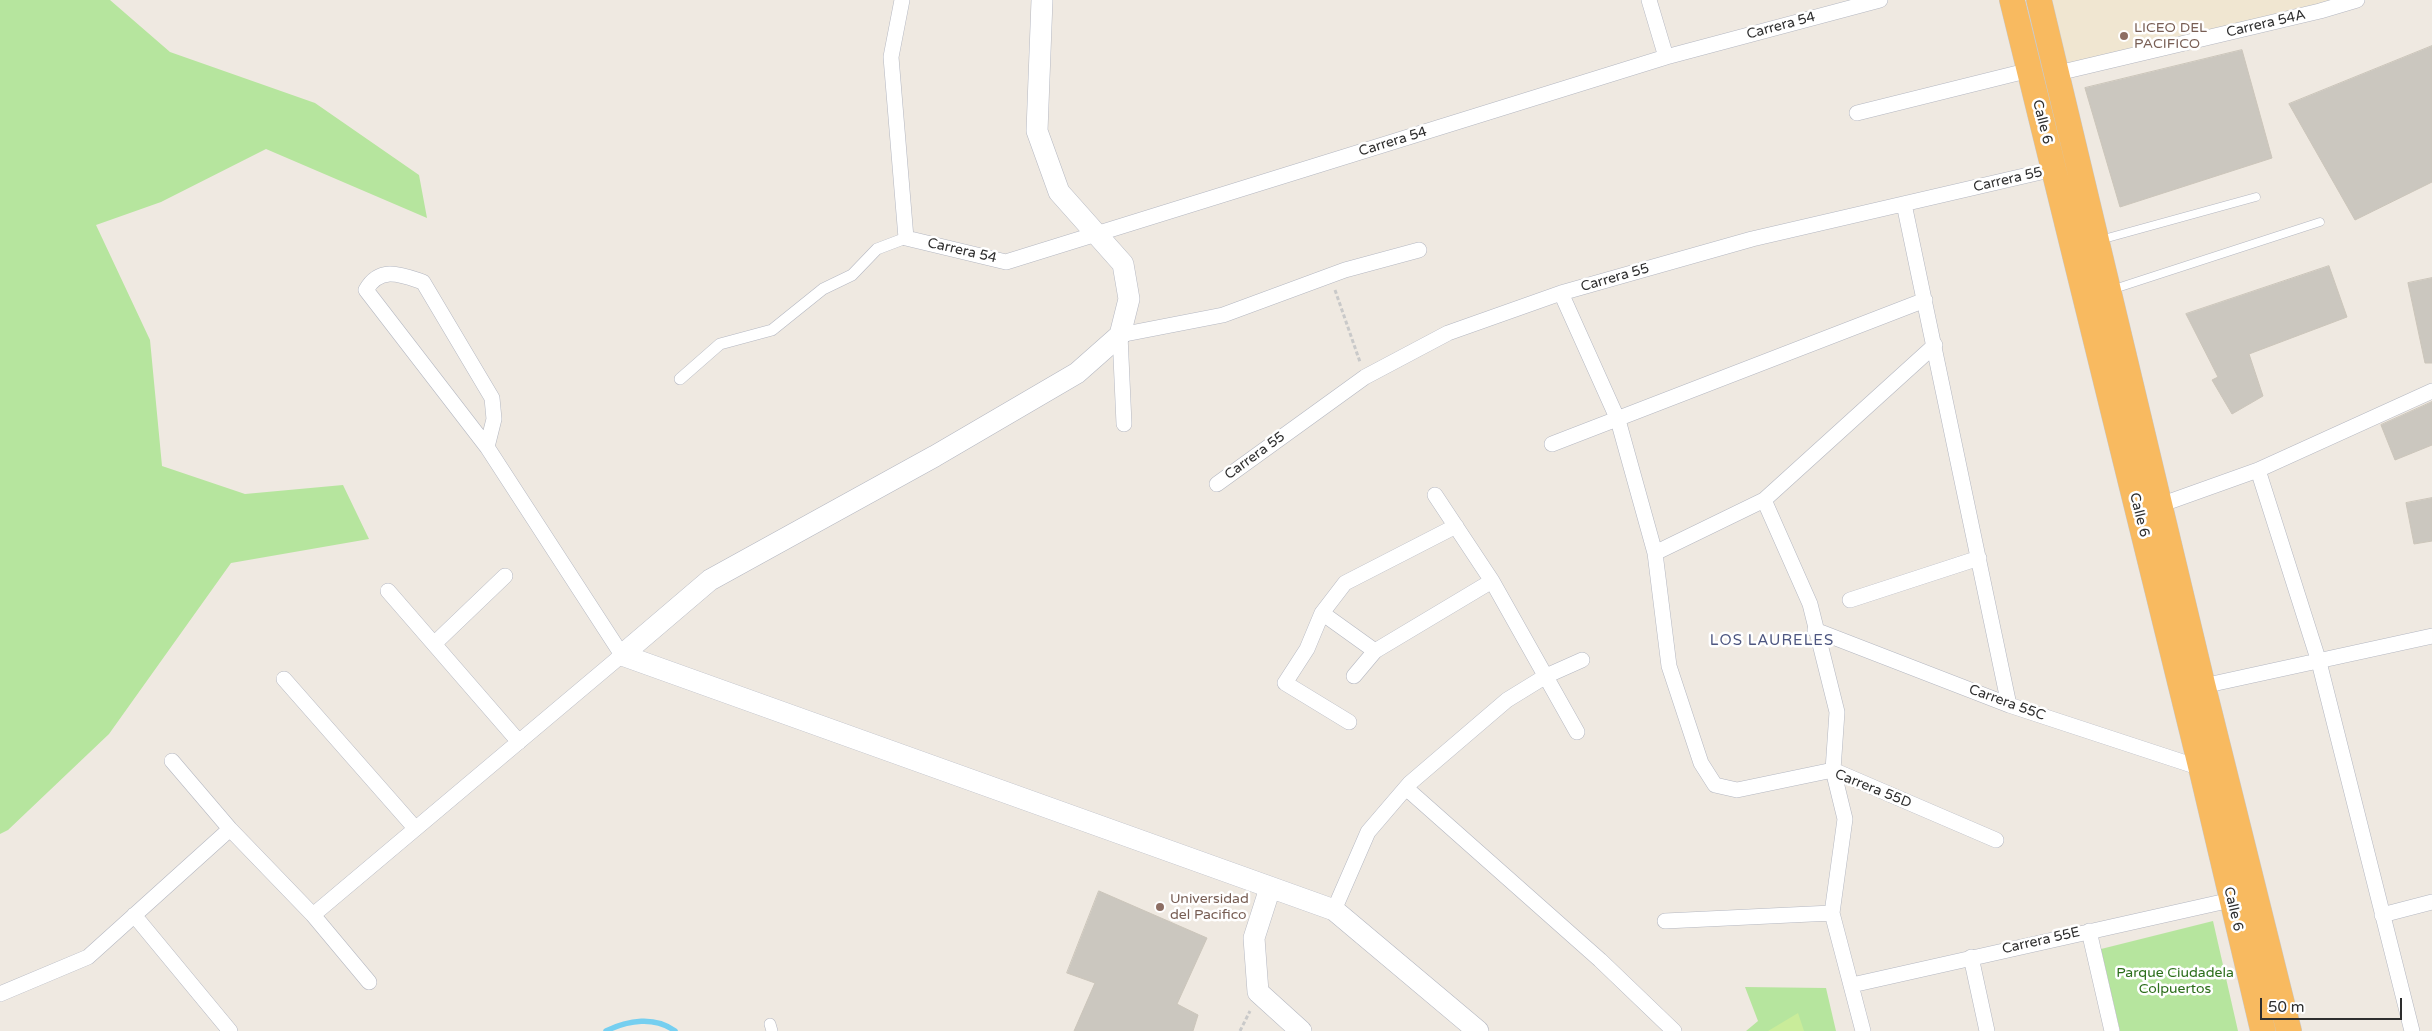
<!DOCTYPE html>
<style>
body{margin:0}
#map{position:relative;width:2432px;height:1031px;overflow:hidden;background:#efe9e1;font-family:"Varela Round",sans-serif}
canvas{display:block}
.scale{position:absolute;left:2260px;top:998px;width:142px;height:22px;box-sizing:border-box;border:2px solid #2e2e2e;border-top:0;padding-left:6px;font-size:15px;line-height:18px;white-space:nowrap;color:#2e2e2e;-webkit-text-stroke:4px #fff;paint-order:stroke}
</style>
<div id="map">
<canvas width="2432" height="1031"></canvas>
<div class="scale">50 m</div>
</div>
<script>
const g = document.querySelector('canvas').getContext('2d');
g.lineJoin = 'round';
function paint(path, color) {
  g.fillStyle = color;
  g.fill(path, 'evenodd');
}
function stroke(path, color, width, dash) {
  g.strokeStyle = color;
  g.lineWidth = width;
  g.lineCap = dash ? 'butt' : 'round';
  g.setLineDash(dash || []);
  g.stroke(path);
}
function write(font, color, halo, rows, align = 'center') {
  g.font = font + ' "Varela Round",sans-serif';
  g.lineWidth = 5;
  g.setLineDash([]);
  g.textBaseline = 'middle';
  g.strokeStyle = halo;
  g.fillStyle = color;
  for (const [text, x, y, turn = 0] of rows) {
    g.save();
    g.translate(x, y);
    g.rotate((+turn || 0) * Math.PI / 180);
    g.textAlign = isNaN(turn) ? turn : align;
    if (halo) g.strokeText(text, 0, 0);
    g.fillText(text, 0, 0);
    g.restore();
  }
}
const education = new Path2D(`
 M2039,0H2339L2058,73Z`);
const green = new Path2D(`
 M0,0H110L170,52L315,103L419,175L427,218L266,149L161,202L96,225L150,340L162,466L245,494L343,485L369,539L231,563L109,734L8,830L0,834Z
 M2213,921L2238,1031H2120L2101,949Z
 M1745,987L1826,988L1836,1031H1746L1758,1021Z`);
const pitch = new Path2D(`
 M1798,1013L1804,1031H1768Z`);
const stream = new Path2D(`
 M606,1031C628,1020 655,1016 675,1031`);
const building = new Path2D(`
 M2432,46V182L2355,220L2289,104Z
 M2242,50L2272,158L2120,207L2085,88Z
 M2329,266L2347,317L2249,354L2263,396L2232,414L2212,380L2218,377L2186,314Z
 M2432,278V363H2425L2408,283Z
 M2432,402V445L2395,460L2381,425Z
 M2432,498V541L2414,544L2406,503Z
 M1099,891L1207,938L1177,1004L1198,1015L1193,1031H1074L1095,983L1067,973Z`);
const path = new Path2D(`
 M1335,290L1360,362
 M1240,1031L1250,1011`);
const service = new Path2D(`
 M2100,240L2256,197
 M2111,290L2320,222`);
const pedestrian = new Path2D(`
 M680,379L720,344L772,330L823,289L852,275L877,249L906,238
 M770,1024L772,1031`);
const minor = new Path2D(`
 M902,0L891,57L906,238L1006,262L1666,57L1880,0
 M1649,0L1666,57
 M2058,73L2320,11L2357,0
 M1857,113L2030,70
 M1904,204L2009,705
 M1561,293L1618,420L1655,553L1669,666L1701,763L1715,785L1737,790L1833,770L1996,840
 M1124,424L1120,335L1223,315L1345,270L1419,250
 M1552,444L1925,300
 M2258,470L2319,662L2412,1031
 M1217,484L1365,377L1448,333L1561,293L1752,239L2054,169
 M1435,495L1492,581L1577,732
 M1764,500L1810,604L1837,712L1833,770L1845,819L1832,913L1863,1031
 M2160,505L2258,470L2432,391
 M1655,553L1764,500L1935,345
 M388,591L519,742
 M1850,600L1979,558
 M1322,613L1375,651
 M1815,630L2009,705L2201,768
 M434,644L505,576
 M1354,676L1375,651L1492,581
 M284,679L415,828
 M2203,686L2432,636
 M1349,722L1285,683L1307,649L1322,613L1345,583L1456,526
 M172,761L230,829L313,915L369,982
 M1406,788L1600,960L1674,1031
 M1334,910L1368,832L1410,783L1507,700L1546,676L1582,660
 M134,915L230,1031
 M313,915L622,655L487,447L366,290C380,265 402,275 423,282L492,398L494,419L487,447
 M2382,915L2432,902
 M1665,921L1832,913
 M2089,931L2112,1031
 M1971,957L1987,1031
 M1852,985L2231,900
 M0,994L88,957L230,829`);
const secondary = new Path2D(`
 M1042,0L1037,131L1059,192L1123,264L1129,299L1120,335L1077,373L935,456L710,580L622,655L1334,910L1478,1031
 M1270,888L1254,938L1258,992L1301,1031`);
const trunk = new Path2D(`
 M2012,0L2201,768L2263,1031
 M2039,0L2203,686L2289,1031`);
const markers = [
 [2124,36,5,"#8d6e63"],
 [1160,907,5,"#8d6e63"]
];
const streetNames = [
 ["Carrera 54A",2266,24,-13],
 ["Carrera 54",1781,26,-15],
 ["Calle 6",2042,122,76],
 ["Carrera 54",1393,142,-17],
 ["Carrera 55",2008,180,-13],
 ["Carrera 54",962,251,13],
 ["Carrera 55",1615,278,-16],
 ["Carrera 55",1255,456,-36],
 ["Calle 6",2139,515,76],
 ["Carrera 55C",2007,703,20],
 ["Carrera 55D",1873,789,22],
 ["Calle 6",2233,909,77],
 ["Carrera 55E",2041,941,-13]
];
const educationNames = [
 ["LICEO DEL",2134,28],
 ["PACIFICO",2134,44],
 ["Universidad",1170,899],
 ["del Pacifico",1170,915]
];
const parkNames = [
 ["Parque Ciudadela",2175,973],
 ["Colpuertos",2175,989]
];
const neighbourhoodNames = [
 ["LOS LAURELES",1772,641]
];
paint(education, '#f0e6d1');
paint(green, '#b6e59e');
paint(pitch, '#c9ec9a');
stroke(stream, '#75cff0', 5.5);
paint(building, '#cbc7bf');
stroke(building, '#cbc5ba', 1);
stroke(service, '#b4b7c1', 9);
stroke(pedestrian, '#b4b7c1', 12);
stroke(minor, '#b4b7c1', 16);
stroke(secondary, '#b4b7c1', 22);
stroke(trunk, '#c9c9c9', 26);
stroke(path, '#c9c9c9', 3, [4, 2.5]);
stroke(service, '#fff', 8);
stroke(pedestrian, '#fff', 11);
stroke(minor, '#fff', 15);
stroke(secondary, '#fff', 21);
stroke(trunk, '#f8ba60', 25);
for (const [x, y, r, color] of markers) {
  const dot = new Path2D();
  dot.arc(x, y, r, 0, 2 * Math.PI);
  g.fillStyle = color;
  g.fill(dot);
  stroke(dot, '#fff', 2);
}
write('14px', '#2e2e2e', '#fff', streetNames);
write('14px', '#785e54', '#fff', educationNames, 'left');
write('14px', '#2c6e1b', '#fff', parkNames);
g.letterSpacing = '1px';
write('15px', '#4d5680', '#fff', neighbourhoodNames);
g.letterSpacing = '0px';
</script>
